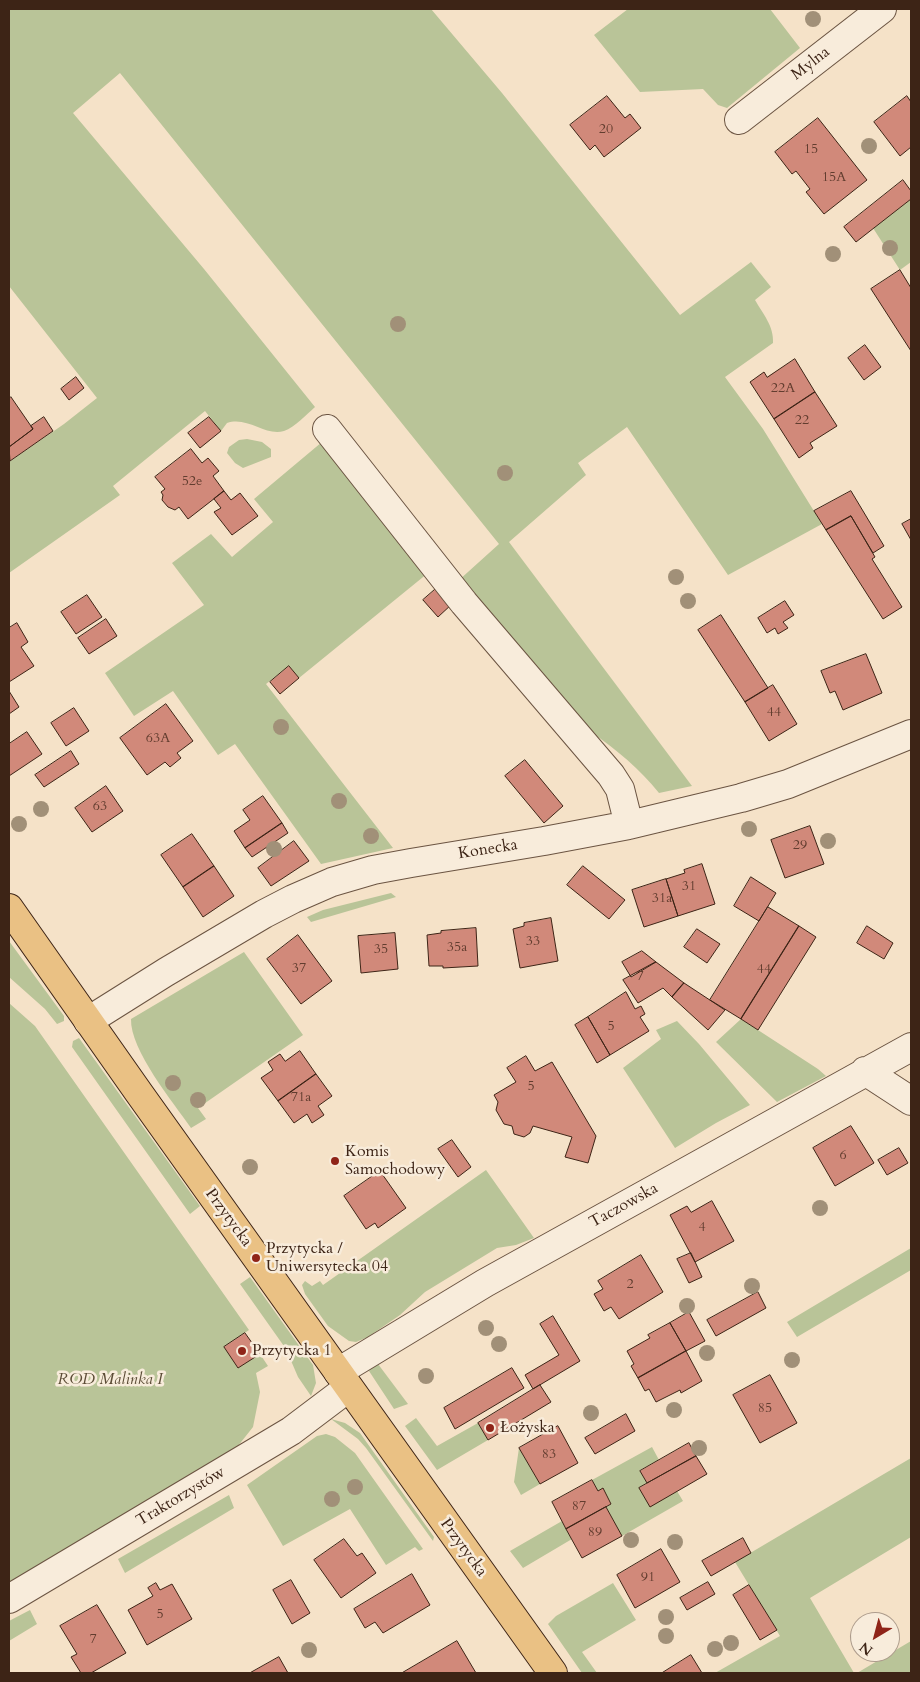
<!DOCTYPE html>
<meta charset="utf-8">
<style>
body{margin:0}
#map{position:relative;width:920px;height:1682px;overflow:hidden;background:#f5e2c8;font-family:Cardo,serif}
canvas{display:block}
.frame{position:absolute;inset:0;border:10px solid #3d2416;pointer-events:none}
.north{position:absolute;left:850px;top:1612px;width:50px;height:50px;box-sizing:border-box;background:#f8ecdb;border:1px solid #ad9c8c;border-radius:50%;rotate:217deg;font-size:14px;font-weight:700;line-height:20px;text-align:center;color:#3d2416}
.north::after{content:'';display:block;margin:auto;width:18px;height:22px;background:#8f2418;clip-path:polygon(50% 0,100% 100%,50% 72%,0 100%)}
</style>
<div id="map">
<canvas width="920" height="1682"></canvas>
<div class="frame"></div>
<div class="north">N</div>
</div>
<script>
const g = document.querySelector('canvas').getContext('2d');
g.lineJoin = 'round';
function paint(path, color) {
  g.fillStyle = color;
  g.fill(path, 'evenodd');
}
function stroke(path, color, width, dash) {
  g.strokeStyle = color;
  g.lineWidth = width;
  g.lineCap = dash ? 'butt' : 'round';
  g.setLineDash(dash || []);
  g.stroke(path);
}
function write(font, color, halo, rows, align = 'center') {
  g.font = font + ' Cardo,serif';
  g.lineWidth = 5;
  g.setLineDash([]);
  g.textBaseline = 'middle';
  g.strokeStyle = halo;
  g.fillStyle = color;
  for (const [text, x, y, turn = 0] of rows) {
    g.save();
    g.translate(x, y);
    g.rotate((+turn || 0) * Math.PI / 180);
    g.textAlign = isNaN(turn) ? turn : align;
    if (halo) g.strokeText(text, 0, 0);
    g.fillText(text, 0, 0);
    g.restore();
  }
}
const green = new Path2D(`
 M9,9H431L502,93L680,315L751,262L771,287L755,300C763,314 774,326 773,343L725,377L763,429L822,524L728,575L627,427L578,463L586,475L509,542L692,786L659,793C640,769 617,750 591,732L458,581L499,544L120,73L73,113L204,269L315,407C306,415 295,427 284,431C266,437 248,416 227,423L221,431L205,411L113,486L120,495L9,573V462L64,424L97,398L9,286Z
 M628,9H770L800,48L727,108L718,105L703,89L640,92L594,35Z
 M911,199V262L900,270L873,228Z
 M247,439L262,442L271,449V457L243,468L235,463L227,453L229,447L239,440Z
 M322,442L428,573L299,678L289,666L266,684L393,848L321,864L235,744L218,755L173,691L134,716L105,673L204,605L172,563L211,534L232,557L273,522L254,499Z
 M391,893L396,897L311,922L307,917L323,910Z
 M9,941L64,1016V1021L57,1024L45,1009L9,977Z
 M244,952L303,1035L198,1108L206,1119L191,1128C173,1102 130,1050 131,1019Z
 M9,1003L35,1026L249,1330L224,1347L238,1368L260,1354L268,1366L256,1373L260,1392L253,1427L234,1451L9,1584Z
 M741,1019L818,1069L826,1076L777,1102L716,1042Z
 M677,1021L699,1044L750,1105L716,1123L675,1148L623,1068L661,1039L656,1030Z
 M79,1038L200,1206L190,1214L72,1047L73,1041Z
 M486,1170L534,1238L516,1245L497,1248L425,1292L400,1315L368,1337L356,1342L349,1341L328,1326L305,1294L302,1285L305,1281L312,1286L320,1281L323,1285Z
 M911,1248V1270L797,1337L787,1322Z
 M250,1277L313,1365L316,1383L311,1396L298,1377L286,1349L240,1284Z
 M378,1364L408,1404L394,1409L369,1371L372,1367Z
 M416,1418L437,1446L478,1423L488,1440L437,1470L405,1426Z
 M331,1419L345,1423L360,1433L434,1537L433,1541L366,1448L358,1439Z
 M326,1434L335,1437L355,1453L423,1549L419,1551L415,1547L386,1565L350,1509L283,1546L247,1485L317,1436Z
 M652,1447L659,1460L640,1470L647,1483L639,1488L677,1491L683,1501L622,1536L606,1507L611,1504L603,1489L598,1491L592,1480Z
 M519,1448L540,1484L521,1495L514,1482Z
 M911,1458V1537L810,1598L854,1673H715L780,1636L735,1562Z
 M229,1495L234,1508L125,1573L118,1559Z
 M562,1521L572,1539L523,1568L510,1551Z
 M613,1583L636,1620L582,1652L597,1673H582L548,1624L556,1616Z
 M30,1610L37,1624L9,1641V1621Z
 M911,1641V1673H857Z`);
const building = new Path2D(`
 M607,96L625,118L630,114L641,128L604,157L595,145L590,150L570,125Z
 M907,96L911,102V147L900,156L874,122Z
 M818,118L867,180L824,214L806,192L810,189L796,171L792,174L775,152Z
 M903,180L911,191V199L856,242L844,227Z
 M900,270L911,288V351L871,289Z
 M865,345L881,367L864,380L848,358Z
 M795,359L815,392L774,419L750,382L764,372L767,377Z
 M76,377L84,388L69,400L61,389Z
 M815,392L837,426L810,443L813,448L799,458L774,419Z
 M11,397L33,429L9,447V399Z
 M44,417L53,431L10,461L9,447L33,429L31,426Z
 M209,417L221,431L200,448L188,433Z
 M191,449L202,463L208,458L219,471L213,476L224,491L188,519L179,507L175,510L168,507L162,500L163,495L161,492L165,489L155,477Z
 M224,491L231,500L240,493L258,516L232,535L214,512L221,508L214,499Z
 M851,491L884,546L873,553L851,516L826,530L814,511Z
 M851,516L875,557L872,559L902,607L883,619L826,530Z
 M911,519V540L902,524Z
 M438,587L452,604L438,617L423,600Z
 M87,595L102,617L76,634L61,612Z
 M785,601L794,615L783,622L788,628L778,634L775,628L767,633L758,618Z
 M721,615L768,688L745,702L698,630Z
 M106,619L117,636L89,654L78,638Z
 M17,623L28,642L21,647L34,666L9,682V628Z
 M866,654L882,693L843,710L835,691L830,693L821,671Z
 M289,666L299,678L280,694L270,682Z
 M773,685L797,724L769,741L745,702Z
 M9,691L19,707L9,714Z
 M166,704L193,741L177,753L181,758L170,767L165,762L147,775L120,738Z
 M74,708L89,731L66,746L51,723Z
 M27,732L42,754L9,776V744Z
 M71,751L79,764L44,787L35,775Z
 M525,760L563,806L544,823L505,776Z
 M106,786L123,811L92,832L75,808Z
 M263,796L282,823L245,848L234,831L250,820L243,810Z
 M282,823L288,833L252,857L245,848Z
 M810,826L824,864L785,878L771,840Z
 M192,834L214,866L183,887L161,855Z
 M294,841L309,861L271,886L258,868Z
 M702,864L715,904L678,916L666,879L685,873L684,870Z
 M214,866L234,896L203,917L183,887Z
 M583,866L625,900L609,919L567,885Z
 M751,877L776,893L759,921L734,906Z
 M666,879L678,916L644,927L632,890Z
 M768,907L799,926L741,1019L710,1000Z
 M551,918L558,961L520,968L513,929L524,926V923Z
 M799,926L816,937L758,1030L741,1019Z
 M867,926L893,943L884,959L857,943Z
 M476,928L478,966L443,968V966H429L427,935L441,933V931Z
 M697,929L720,944L707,963L684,947Z
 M395,933L398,969L361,973L358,936Z
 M298,935L332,981L301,1004L267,959Z
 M642,951L656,962L631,977L622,962Z
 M656,962L684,983L672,997L663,988L638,1003L623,980Z
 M684,983L725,1010L708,1030L672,997Z
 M626,992L635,1009L641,1006L645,1014L640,1017L649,1031L610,1055L588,1017Z
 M588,1017L610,1055L597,1063L575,1025Z
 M300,1051L316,1074L278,1101L261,1078L273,1070L268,1062L280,1054L285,1061Z
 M526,1056L535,1071L552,1062L596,1136L588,1163L565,1157L572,1137L533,1126L530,1133L524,1137L514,1134L512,1126L504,1124L496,1110L498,1102L494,1095L516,1082L507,1068Z
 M316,1074L332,1096L318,1106L324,1115L312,1123L307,1114L294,1123L278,1101Z
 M851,1126L874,1163L835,1186L813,1148Z
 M452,1140L471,1167L458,1177L438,1149Z
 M899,1148L908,1163L887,1175L878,1160Z
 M380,1171L406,1208L378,1228L375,1223L366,1229L344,1196Z
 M712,1201L734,1241L695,1262L670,1215L687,1206L691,1212Z
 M691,1253L702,1277L689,1283L677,1259Z
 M641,1255L663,1292L619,1319L611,1307L604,1311L594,1294L603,1289L598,1281Z
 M758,1292L766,1308L716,1336L707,1320Z
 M689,1312L705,1341L686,1351L670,1323Z
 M553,1316L580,1361L533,1389L525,1375L559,1355L540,1324Z
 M670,1323L686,1351L638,1378L631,1366L634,1364L627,1351L650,1338L648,1335Z
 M245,1333L260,1354L238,1368L224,1347Z
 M686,1351L702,1381L681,1393L680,1390L656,1402L649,1389L645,1391L638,1378Z
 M512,1368L524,1388L455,1429L444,1408Z
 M770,1375L797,1423L760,1443L733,1395Z
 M540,1385L551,1402L488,1440L478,1423Z
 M626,1414L635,1431L595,1454L585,1438Z
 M558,1426L578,1463L540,1484L519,1448Z
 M689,1443L696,1456L647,1483L640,1471Z
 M696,1456L707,1474L650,1507L639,1488Z
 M592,1480L598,1491L603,1488L611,1504L566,1529L552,1502Z
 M606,1507L622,1536L582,1558L566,1529Z
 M743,1538L751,1553L711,1576L702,1561Z
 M344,1539L357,1556L362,1553L376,1573L341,1598L314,1560Z
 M661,1549L680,1582L635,1608L617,1575Z
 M412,1574L430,1605L383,1633L375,1622L365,1628L354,1609Z
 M291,1580L310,1613L292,1624L273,1590Z
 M708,1582L715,1594L687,1610L680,1598Z
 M156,1583L160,1590L172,1584L192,1619L147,1645L128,1610L153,1596L148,1588Z
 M749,1585L777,1630L760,1640L733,1595Z
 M97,1605L126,1653L91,1673H81L71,1657L77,1654L60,1626Z
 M457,1641L476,1673H402Z
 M691,1655L702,1673H662Z
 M279,1657L288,1673H250Z`);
const minor = new Path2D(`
 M739,120L882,9
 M327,429L464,603L611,775L620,789L629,825
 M88,1021L166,972L264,914L293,899L332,882L373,870L411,863L544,841L629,825L741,798L788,784L911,734
 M865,1071L911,1101
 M338,1372L485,1283L911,1047
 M9,1599L291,1431L348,1388`);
const major = new Path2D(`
 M9,908L139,1093L553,1673`);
const trees = [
 [813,19],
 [869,146],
 [890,248],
 [833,254],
 [398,324],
 [505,473],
 [676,577],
 [688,601],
 [281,727],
 [339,801],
 [41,809],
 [19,824],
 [749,829],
 [371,836],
 [828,841],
 [274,849],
 [173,1083],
 [198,1100],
 [250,1167],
 [820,1208],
 [752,1286],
 [687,1306],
 [486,1328],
 [499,1344],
 [707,1353],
 [792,1360],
 [426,1376],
 [674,1410],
 [591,1413],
 [699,1448],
 [355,1487],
 [332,1499],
 [631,1540],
 [675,1542],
 [666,1617],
 [666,1636],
 [731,1643],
 [715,1649],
 [309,1650]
];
const markers = [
 [335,1161,5,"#8f2418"],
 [256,1258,5,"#8f2418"],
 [242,1351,5,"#8f2418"],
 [490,1428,5,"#8f2418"]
];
const numberNames = [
 ["20",606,130],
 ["15",811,150],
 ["15A",834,178],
 ["22A",783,389],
 ["22",802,421],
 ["52e",192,482],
 ["44",774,713],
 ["63A",158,739],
 ["63",100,807],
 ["29",800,846],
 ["31",689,887],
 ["31a",662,899],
 ["33",533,942],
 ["35a",457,948],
 ["35",381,950],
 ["37",299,969],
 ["44",764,970],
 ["7",640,977],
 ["5",611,1027],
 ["5",531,1087],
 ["71a",301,1098],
 ["6",843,1156],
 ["4",702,1228],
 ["2",630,1285],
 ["85",765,1409],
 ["83",549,1455],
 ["87",579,1507],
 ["89",595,1533],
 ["91",648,1578],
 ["5",160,1615],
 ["7",93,1640]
];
const streetNames = [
 ["Mylna",811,64,-38],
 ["Konecka",488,850,-9],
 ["Taczowska",624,1206,-29],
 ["Przytycka",228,1218,54],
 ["Traktorzystów",181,1497,-31],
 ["Przytycka",463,1548,54]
];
const poiNames = [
 ["Komis",345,1152],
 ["Samochodowy",345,1170],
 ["Przytycka /",266,1249],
 ["Uniwersytecka 04",266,1267],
 ["Przytycka 1",252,1351],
 ["Łożyska",500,1428]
];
const parkNames = [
 ["ROD Malinka I",110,1380]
];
paint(green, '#b9c498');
paint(building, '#d1897a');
stroke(building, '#3d2416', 1);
stroke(minor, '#6b5442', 30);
stroke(major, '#3d2416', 30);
stroke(minor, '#f8ecdb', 28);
stroke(major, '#eac184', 28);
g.fillStyle = '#a19078';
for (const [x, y] of trees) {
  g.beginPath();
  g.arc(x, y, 8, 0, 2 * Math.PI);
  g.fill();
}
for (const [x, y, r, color] of markers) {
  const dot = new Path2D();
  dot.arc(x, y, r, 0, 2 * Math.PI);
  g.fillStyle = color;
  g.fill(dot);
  stroke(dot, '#f8ecdb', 2);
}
write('14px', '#623d2f', null, numberNames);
write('16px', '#3d2416', '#f8ecdb', streetNames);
write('16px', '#3d2416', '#f8ecdb', poiNames, 'left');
write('italic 16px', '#5c4c36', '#f8ecdb', parkNames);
</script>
